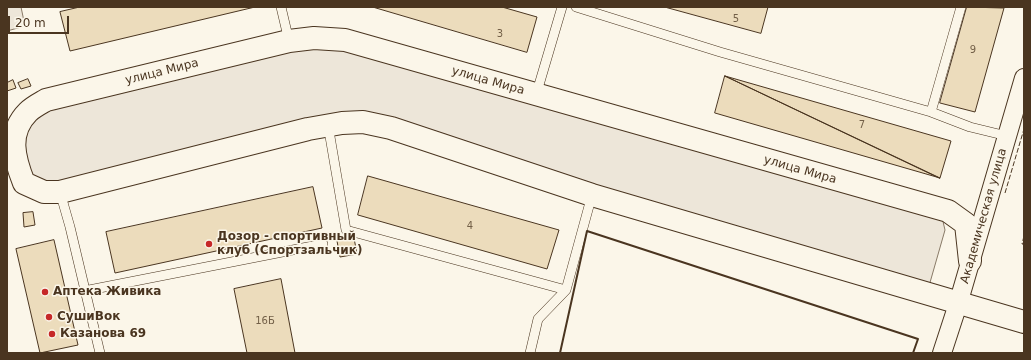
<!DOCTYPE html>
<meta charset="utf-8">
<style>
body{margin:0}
#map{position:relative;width:1031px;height:360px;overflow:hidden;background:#fbf6e9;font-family:"DejaVu Sans",sans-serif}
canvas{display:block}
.frame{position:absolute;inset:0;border:8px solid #4a3520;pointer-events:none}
.scale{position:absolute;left:8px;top:16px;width:61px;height:18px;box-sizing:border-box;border:2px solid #4a3520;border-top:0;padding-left:5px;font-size:12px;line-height:14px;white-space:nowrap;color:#4a3520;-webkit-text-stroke:3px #fbf6e9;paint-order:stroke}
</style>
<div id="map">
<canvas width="1031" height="360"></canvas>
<div class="frame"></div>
<div class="scale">20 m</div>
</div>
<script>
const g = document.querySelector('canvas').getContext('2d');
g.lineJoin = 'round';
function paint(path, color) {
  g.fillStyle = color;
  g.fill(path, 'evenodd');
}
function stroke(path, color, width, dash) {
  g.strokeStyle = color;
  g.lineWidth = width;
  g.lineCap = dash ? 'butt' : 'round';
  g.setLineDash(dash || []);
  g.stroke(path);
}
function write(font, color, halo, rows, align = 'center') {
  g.font = font + ' "DejaVu Sans",sans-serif';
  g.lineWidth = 3;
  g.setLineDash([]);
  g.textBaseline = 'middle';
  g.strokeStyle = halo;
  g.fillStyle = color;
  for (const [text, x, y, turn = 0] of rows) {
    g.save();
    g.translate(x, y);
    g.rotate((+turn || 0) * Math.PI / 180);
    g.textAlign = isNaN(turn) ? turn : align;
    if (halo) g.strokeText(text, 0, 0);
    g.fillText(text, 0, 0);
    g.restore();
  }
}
const green = new Path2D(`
 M7,7H21L25,26L7,31Z
 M314,38L940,209L945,230L927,293L363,122L60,192L24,183L18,125L29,111Z`);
const building = new Path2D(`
 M80,7H255L70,51L60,12Z
 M373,7H502L537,17L527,52Z
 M665,7H768L761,33Z
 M967,7L1004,8L975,112L940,103Z
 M725,76L940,178L715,113Z
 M725,76L951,141L940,178Z
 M28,79L31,86L21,89L18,83Z
 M13,80L16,88L7,91V83Z
 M368,176L559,230L547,269L358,215Z
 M313,187L322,228L115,273L106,232Z
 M33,212L35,225L24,227L23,213Z
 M354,238L357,254L340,257L337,241Z
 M54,240L78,345L40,353L16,249Z
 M281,279L295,353H247L234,289Z`);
const lane = new Path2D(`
 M281,7L289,41
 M576,7L720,52L931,112
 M961,7L931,112L970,127L1007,136
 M536,95L562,7
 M328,125L346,230L566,290
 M60,192L70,227L100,353
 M84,291L323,244
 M530,353L538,319L566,290L592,195`);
const street = new Path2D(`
 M942,353L958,304L1024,78`);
const secondary = new Path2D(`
 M970,261L966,224L948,211L345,40L314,38L289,41L46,100C41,103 33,107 28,112C7,133 14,158 24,183L44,192H60L308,129L342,123L363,122L391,128L592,195L1024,322`);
const fence = new Path2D(`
 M1005,193L1024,129
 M1024,236L1022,244H1024`);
const wall = new Path2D(`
 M560,353L587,231L918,339L913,353`);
const markers = [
 [209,244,4,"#c62828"],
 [45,292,4,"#c62828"],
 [49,317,4,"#c62828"],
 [52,334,4,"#c62828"]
];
const numberNames = [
 ["5",736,19],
 ["3",500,34],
 ["9",973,50],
 ["7",862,125],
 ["4",470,226],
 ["16Б",265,321]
];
const streetNames = [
 ["улица Мира",162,72,-14],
 ["улица Мира",488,81,16],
 ["улица Мира",800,170,16],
 ["Академическая улица",984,216,-74]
];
const poiNames = [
 ["Дозор - спортивный",217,237],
 ["клуб (Спортзальчик)",217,251],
 ["Аптека Живика",53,292],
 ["СушиВок",57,317],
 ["Казанова 69",60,334]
];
paint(green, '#ede6d9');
stroke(green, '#887966', 1);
paint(building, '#ecdcbc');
stroke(building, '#4a3520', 1);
stroke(lane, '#4a3520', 10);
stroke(street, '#4a3520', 20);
stroke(secondary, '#4a3520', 24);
stroke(lane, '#fbf6e9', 9);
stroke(street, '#fbf6e9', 18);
stroke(secondary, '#fbf6e9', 22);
stroke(fence, '#4a3520', 1, [5, 2]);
stroke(wall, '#4a3520', 2);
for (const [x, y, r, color] of markers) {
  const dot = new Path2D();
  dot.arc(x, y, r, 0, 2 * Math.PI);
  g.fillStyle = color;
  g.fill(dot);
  stroke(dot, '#fbf6e9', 1.5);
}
write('10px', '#725f47', null, numberNames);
write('12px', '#4a3520', '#fbf6e9', streetNames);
write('bold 12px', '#4a3520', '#fbf6e9', poiNames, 'left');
</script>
